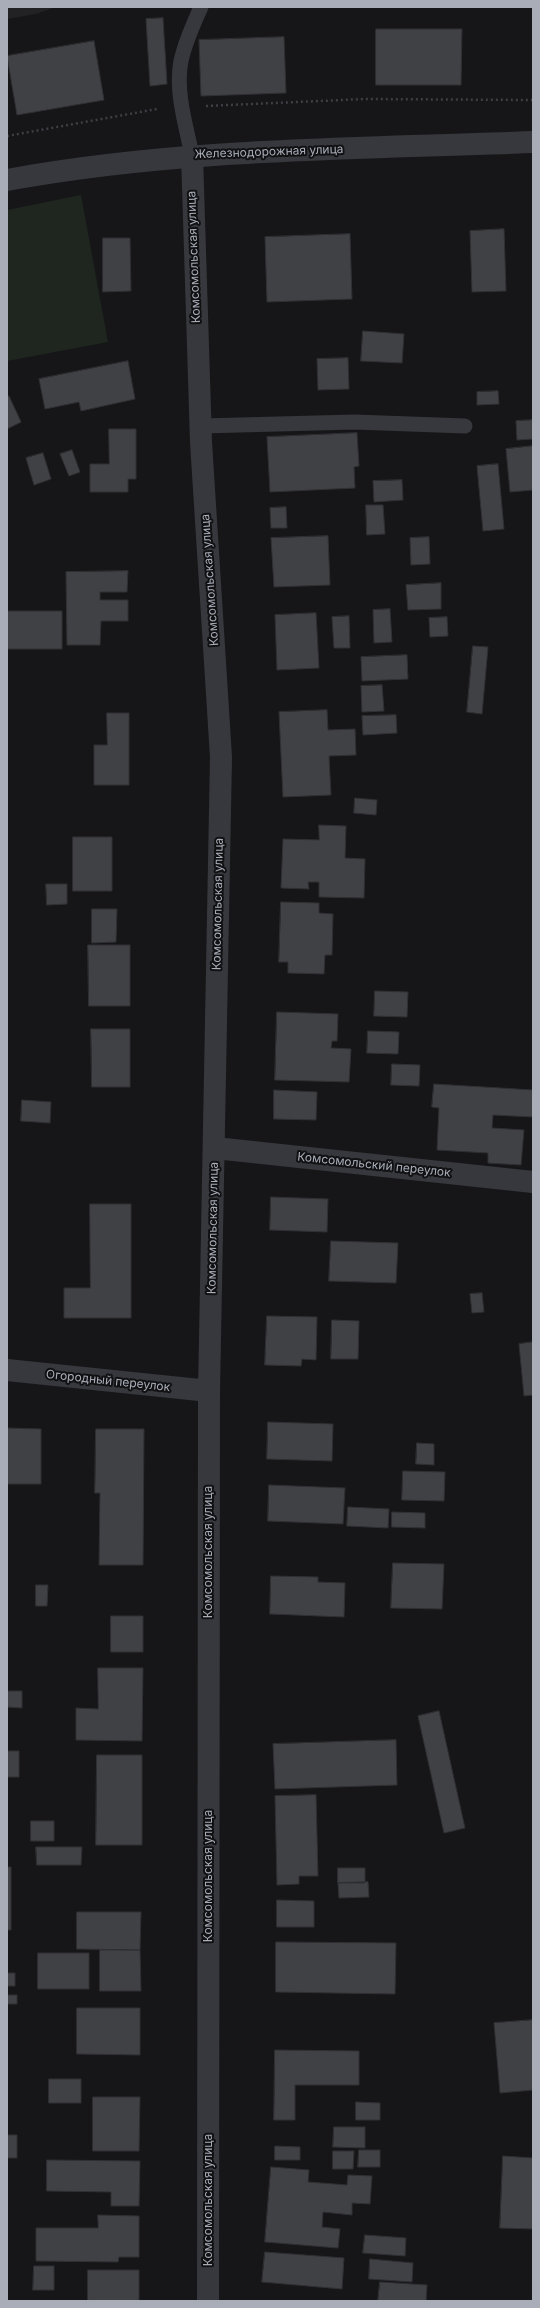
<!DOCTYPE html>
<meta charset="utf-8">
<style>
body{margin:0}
#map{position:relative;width:540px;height:2308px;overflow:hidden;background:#161618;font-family:Inter,sans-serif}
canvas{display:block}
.frame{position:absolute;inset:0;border:8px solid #a8adb8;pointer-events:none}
</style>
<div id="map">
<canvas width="540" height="2308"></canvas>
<div class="frame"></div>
</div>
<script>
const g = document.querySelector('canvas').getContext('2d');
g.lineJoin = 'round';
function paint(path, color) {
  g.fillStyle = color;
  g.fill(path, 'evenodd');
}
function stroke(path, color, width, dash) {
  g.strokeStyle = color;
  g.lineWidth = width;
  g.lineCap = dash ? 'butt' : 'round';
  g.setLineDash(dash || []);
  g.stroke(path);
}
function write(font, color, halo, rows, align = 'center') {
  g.font = font + ' Inter,sans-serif';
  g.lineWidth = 4;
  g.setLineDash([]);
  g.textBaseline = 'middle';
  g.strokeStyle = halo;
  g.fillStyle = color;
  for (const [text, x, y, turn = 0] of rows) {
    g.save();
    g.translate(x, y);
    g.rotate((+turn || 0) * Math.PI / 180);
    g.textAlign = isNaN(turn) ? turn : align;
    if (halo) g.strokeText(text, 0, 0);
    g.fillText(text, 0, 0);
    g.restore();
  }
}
const built = new Path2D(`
 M7,7H56L36,14L7,19Z`);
const green = new Path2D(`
 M81,195L108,342L7,361V210Z`);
const building = new Path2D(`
 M163,18L167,84L150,86L146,19Z
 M376,29H462L461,85H376Z
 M284,37L286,93L201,96L199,40Z
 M94,41L104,100L17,115L7,56Z
 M504,229L506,291L472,292L470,231Z
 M350,234L352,299L267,302L265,237Z
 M103,238H130L131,291L103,292Z
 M363,331L404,334L402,363L361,361Z
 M348,358L349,389L318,390L317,359Z
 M128,361L135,399L81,411L79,402L45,409L39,379Z
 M498,391L499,404L477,405V392Z
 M9,396L21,422L7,429V397Z
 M533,420V439L517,440L516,421Z
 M109,429H136V479H128V492H90V464H109Z
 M357,433L359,466L354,467L355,488L270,492L267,437Z
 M533,446V490L510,492L506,449Z
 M72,450L80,472L69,476L60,454Z
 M43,453L51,479L34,485L26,458Z
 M498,464L504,529L483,531L477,466Z
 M402,480L403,500L374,502L373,481Z
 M366,505H383L385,534L367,535Z
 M286,507L287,528H271L270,508Z
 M328,536L330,585L274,587L271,538Z
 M429,537L430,564L411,565L410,538Z
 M128,571L127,592H100V600H128V621H101L100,645H67L66,572Z
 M441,583V609L408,610L406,585Z
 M390,609L392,642L374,643L373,610Z
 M7,611H62V649H7Z
 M316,613L319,668L277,670L275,615Z
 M349,616L350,648H334L332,617Z
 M447,617L448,636L430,637L429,618Z
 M473,646L488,647L482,714L467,712Z
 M407,655L408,679L362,681L361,657Z
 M382,685L384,711L362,712L361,686Z
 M327,710L328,730L355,729L356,755L329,756L331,795L283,797L279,712Z
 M107,713H129V785H94V745H107Z
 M396,715L397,733L363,735L362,716Z
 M355,798L377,800L376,815L354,813Z
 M319,825L346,826L345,858L365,859L364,898L319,897V882H308L309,889L281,888L283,839L319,840Z
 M73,837H112V891H73Z
 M46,884H67V904L47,905Z
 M281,902L319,903V913L333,914L332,955H325L324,974L288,973V962H279Z
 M92,909H117L116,942L92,943Z
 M88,945H130V1006H89Z
 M375,991L408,992L407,1017L374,1016Z
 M277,1012L338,1014L337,1041H332L331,1048L351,1049L349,1082L275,1080Z
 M91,1029H130V1087H92Z
 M368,1031L399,1032L398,1054L367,1053Z
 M392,1064L420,1065L419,1086L391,1085Z
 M434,1084L533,1090V1117L493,1115L492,1128L524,1130L521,1165L488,1163V1153L437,1150L439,1108L432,1107Z
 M274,1090L317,1092L316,1120L274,1119Z
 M22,1100L51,1102L50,1123L21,1121Z
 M271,1197L328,1199L327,1232L270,1230Z
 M90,1204H131V1318H64V1288H90Z
 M331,1241L398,1243L396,1283L329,1281Z
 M482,1293L484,1312L472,1313L470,1294Z
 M267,1316L317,1317L316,1360L302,1359L301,1366L265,1365Z
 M332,1320L359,1321L358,1359H331Z
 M533,1342V1395L524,1396L519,1344Z
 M268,1422L333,1424L332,1461L267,1459Z
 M7,1428L41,1429V1484H7Z
 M96,1429H144L143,1565H99L100,1493H95Z
 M417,1443L434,1444V1465L416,1464Z
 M403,1471L445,1472L444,1501L402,1500Z
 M269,1485L345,1488L343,1524L268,1521Z
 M348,1507L389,1509L388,1528L347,1526Z
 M392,1512L425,1513V1528L392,1527Z
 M393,1563L444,1564L442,1609L391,1608Z
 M271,1576L318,1577V1582L345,1583L344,1617L270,1614Z
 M36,1585H48L47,1606H36Z
 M111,1616H143V1652H111Z
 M98,1668H143L142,1741L76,1740V1708L98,1709Z
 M7,1691H22V1708L7,1707Z
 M439,1711L465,1828L444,1833L418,1716Z
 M396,1740L397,1785L275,1789L273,1744Z
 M7,1751H19V1777H7Z
 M97,1755H142V1845H96Z
 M316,1795L318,1876H299V1884L277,1885L275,1796Z
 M31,1821H54V1841H31Z
 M36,1847H82L81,1865H37Z
 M7,1867H11V1930H7Z
 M338,1868H365V1883H338Z
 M368,1882L369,1897L339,1898L338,1883Z
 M277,1900L314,1901V1927H277Z
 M77,1912H141L140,1950L77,1949Z
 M276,1942L396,1943L395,1994L276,1992Z
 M100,1950H140L141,1991H100Z
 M38,1953H89V1989H38Z
 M7,1973H15V1986H7Z
 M7,1995H17V2004H7Z
 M77,2008H140V2055L77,2054Z
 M533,2020V2090L500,2093L494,2023Z
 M275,2050L359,2051V2085H295V2120H274Z
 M49,2079H81V2103H49Z
 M93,2097H140L139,2151H93Z
 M356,2102L380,2103V2120H356Z
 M334,2127H365V2148L333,2147Z
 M7,2135H17V2158H7Z
 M275,2146L300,2147V2160H275Z
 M359,2150H380V2167H358Z
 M333,2151H354L353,2169H333Z
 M503,2156L533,2158V2229L500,2228Z
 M47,2160L140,2161L139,2206H111V2192L47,2191Z
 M271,2167L309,2170L308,2182L347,2185L348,2175L372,2176L370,2204L352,2203V2215L323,2212L322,2227L340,2229L338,2248L265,2242Z
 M98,2215L139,2216V2257H119L118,2262L36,2261V2228H98Z
 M365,2235L406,2238L405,2256L363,2253Z
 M265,2252L344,2258L342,2289L262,2282Z
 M370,2259L413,2263L412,2282L369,2279Z
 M34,2266H54V2290H33Z
 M88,2270H139V2301H88Z
 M380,2282L427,2285L426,2301H378Z`);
const path = new Path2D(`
 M206,106L365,99L533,100
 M7,136L157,109`);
const service = new Path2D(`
 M192,155C186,126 175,91 181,61C185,42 193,25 201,7
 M201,426L355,422L465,426`);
const minor = new Path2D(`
 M192,155L201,442L221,757L209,1391L208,2301
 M215,1148L533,1182
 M7,1370L209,1391`);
const tertiary = new Path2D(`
 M7,180C180,148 358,149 533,142`);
const streetNames = [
 ["Железнодорожная улица",269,152,-2],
 ["Комсомольская улица",194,257,-92],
 ["Комсомольская улица",210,580,-94],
 ["Комсомольская улица",218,904,-89],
 ["Комсомольский переулок",374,1165,6],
 ["Комсомольская улица",213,1228,-89],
 ["Огородный переулок",108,1381,6],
 ["Комсомольская улица",208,1552,-90],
 ["Комсомольская улица",208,1876,-90],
 ["Комсомольская улица",208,2200,-90]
];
paint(built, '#222225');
paint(green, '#1e261f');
paint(building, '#404145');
stroke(building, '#303034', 1);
stroke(path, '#3d3f44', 2.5, [2, 3]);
stroke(service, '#37383d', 15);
stroke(minor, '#37383d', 22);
stroke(tertiary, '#37383d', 22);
write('12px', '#a8adb8', '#111113', streetNames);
</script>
